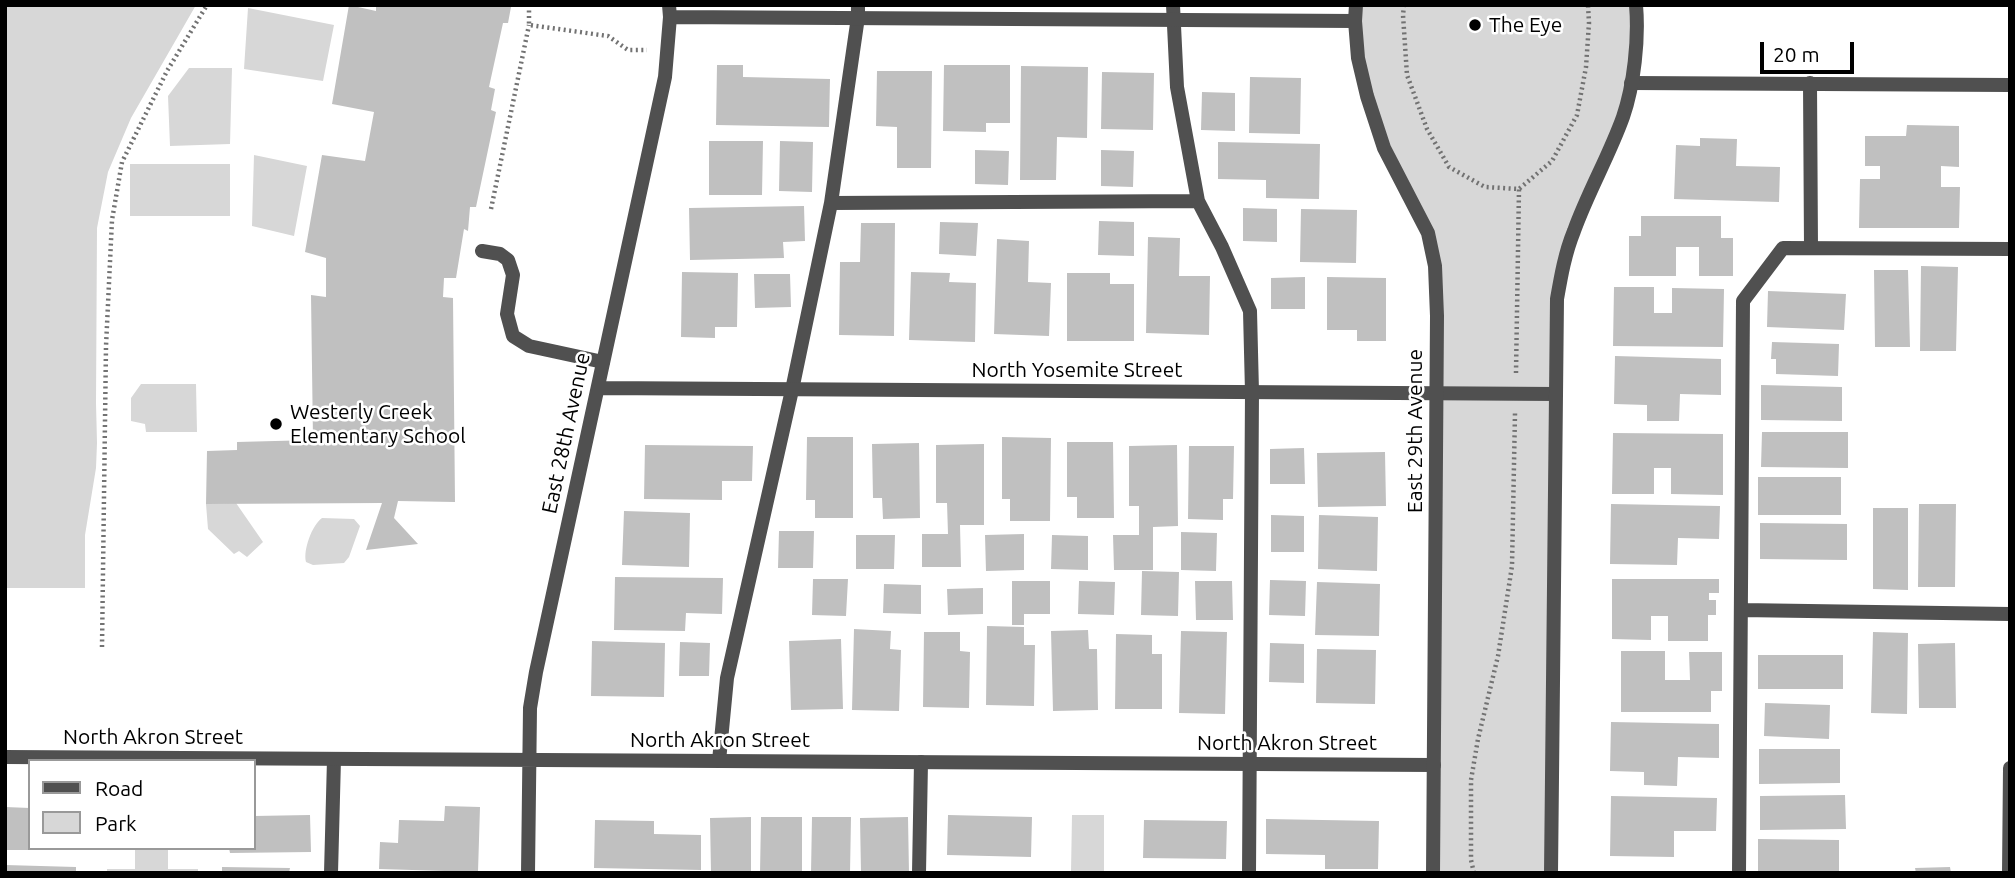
<!DOCTYPE html>
<style>
body{margin:0}
#map{position:relative;width:2015px;height:878px;overflow:hidden;background:#fff;font-family:Ubuntu,sans-serif}
canvas{display:block}
.frame{position:absolute;inset:0;border:7px solid #000;pointer-events:none}
.legend{position:absolute;left:28px;top:759px;width:228px;height:91px;box-sizing:border-box;background:#fff;border:2px solid #999;margin:0;padding:9px 12px;list-style:none;font-size:21px;color:#000}
.legend li{display:flex;align-items:center;gap:14px;height:35px}
.legend b{width:35px;border:2px solid #999}
.scale{position:absolute;left:1760px;top:42px;width:94px;height:32px;box-sizing:border-box;border:4px solid #000;border-top:0;padding-left:9px;font-size:21px;line-height:24px;white-space:nowrap;color:#000;-webkit-text-stroke:5px #fff;paint-order:stroke}
</style>
<div id="map">
<canvas width="2015" height="878"></canvas>
<div class="frame"></div>
<ul class="legend">
<li><b style="height:9px;background:#505050"></b>Road</li>
<li><b style="height:19px;background:#d7d7d7"></b>Park</li>
</ul>
<div class="scale">20 m</div>
</div>
<script>
const g = document.querySelector('canvas').getContext('2d');
g.lineJoin = 'round';
function paint(path, color) {
  g.fillStyle = color;
  g.fill(path, 'evenodd');
}
function stroke(path, color, width, dash) {
  g.strokeStyle = color;
  g.lineWidth = width;
  g.lineCap = dash ? 'butt' : 'round';
  g.setLineDash(dash || []);
  g.stroke(path);
}
function write(font, color, halo, rows, align = 'center') {
  g.font = font + ' Ubuntu,sans-serif';
  g.lineWidth = 5;
  g.setLineDash([]);
  g.textBaseline = 'middle';
  g.strokeStyle = halo;
  g.fillStyle = color;
  for (const [text, x, y, turn = 0] of rows) {
    g.save();
    g.translate(x, y);
    g.rotate((+turn || 0) * Math.PI / 180);
    g.textAlign = isNaN(turn) ? turn : align;
    if (halo) g.strokeText(text, 0, 0);
    g.fillText(text, 0, 0);
    g.restore();
  }
}
const green = new Path2D(`
 M5,5H196L131,118L108,172L97,228L96,403L97,443L96,468L85,535V588H5Z
 M1356,5H1636L1631,83L1564,262L1551,873H1433L1435,266L1367,96Z
 M248,8L334,25L323,81L244,69Z
 M189,68H232L230,144L170,146L168,96Z
 M254,155L307,166L294,236L252,226Z
 M130,164H230V216H130Z
 M141,384H196L197,432H146L145,424L131,421V398Z
 M236,503L263,542L247,557L239,551L234,554L208,529L206,504Z
 M322,518L354,519L360,526L349,557L344,563L313,565L306,562C303,550 312,525 322,518Z
 M1072,815H1104V873H1047L1071,872Z
 M135,848H168V869H198V873H107V869H135Z`);
const building = new Path2D(`
 M349,5L376,11V5H502L511,7L508,23H503L489,87L495,89L491,110L496,112L476,207H470L468,231L464,229L456,278H444L443,297L453,298L455,502L398,501L394,518L418,544L366,550L382,503L206,504L207,451L237,450V442L313,440L311,295L326,297V258L305,252L322,155L365,161L374,112L332,104Z
 M717,65H743V77L830,79L829,127L716,125Z
 M944,65H1010V123H986V132L943,131Z
 M1021,66L1088,67L1087,138L1057,137L1056,180H1020Z
 M877,71H932L931,168H897V127L876,126Z
 M1102,72L1154,73L1153,130L1101,129Z
 M1250,77L1301,78L1300,134L1249,133Z
 M1202,92L1235,93V131L1201,130Z
 M1907,125L1959,126V167L1941,166V187H1960L1959,228H1859L1860,179H1880V166H1865V136H1906Z
 M1700,138L1737,139L1736,166L1780,167L1779,202L1674,199L1676,145L1700,146Z
 M709,141H763L762,195H709Z
 M780,141L813,142L812,192L779,191Z
 M1218,142L1320,144L1319,199L1266,198V180L1218,179Z
 M975,150L1009,151L1008,185L975,184Z
 M1101,150L1134,151L1133,187L1101,186Z
 M804,206L805,241L783,242L784,258L690,260L689,208Z
 M1243,208L1277,209V242L1243,241Z
 M1301,209L1357,210L1356,263L1300,262Z
 M1641,216H1721V238H1733V276H1699V247H1676V276H1629V236H1641Z
 M1099,221L1134,222V256L1098,255Z
 M940,222L978,223L976,256L939,254Z
 M861,223H895L894,336L839,335L840,262H860Z
 M1148,237L1180,238L1179,276H1210L1209,335L1146,333Z
 M997,239L1029,241L1028,282L1051,283L1049,336L994,334Z
 M1921,266L1958,267L1956,351H1920Z
 M1874,270H1908L1910,347H1875Z
 M682,272L738,273L737,327H715V338L681,337Z
 M911,272L950,273L949,282L976,283L975,342L909,340Z
 M1067,273H1110V284H1134V341H1067Z
 M754,274H790L791,307L755,308Z
 M1305,277V309H1271V278Z
 M1327,277L1386,278V341H1357V330H1327Z
 M1614,287H1654V313H1672V288L1724,289L1723,347L1613,346Z
 M1768,291L1846,294L1844,330L1767,327Z
 M1772,342L1839,344L1838,376L1776,374V359H1771Z
 M1615,356L1721,359V395L1680,394L1679,421H1647V405L1614,404Z
 M1761,385L1842,387V421L1761,420Z
 M1762,432H1848V468L1761,467Z
 M1613,433L1723,434V495L1671,494V468H1654V494H1612Z
 M807,437H853V518H815V500H806Z
 M1002,437L1051,438L1050,521H1010V499H1002Z
 M1067,442H1113L1114,518H1077V497H1067Z
 M919,443L920,518L883,519L882,498H873L872,444Z
 M984,444V525H960L961,567H922V534H948L947,503H936V445Z
 M645,445L753,446L752,481H722V500L644,499Z
 M1177,445L1178,526L1153,527V570H1114L1113,535H1139V506H1129V446Z
 M1189,446H1234L1233,499H1223V520L1188,519Z
 M1304,448L1305,484H1270V449Z
 M1385,452L1386,506L1318,507L1317,453Z
 M1758,477H1841V515H1758Z
 M1611,504L1720,506L1719,539L1678,538L1677,565L1610,564Z
 M1919,504H1956L1955,587H1918Z
 M1873,508H1908V590L1873,589Z
 M624,511L690,513L689,567L622,565Z
 M1271,515L1304,516V552H1271Z
 M1319,515L1378,517L1377,571L1318,569Z
 M1760,523L1847,524V560L1760,559Z
 M779,531H814L813,568H778Z
 M1181,532L1217,533L1216,571L1181,570Z
 M1024,534V570L986,571L985,535Z
 M856,535H895L894,569H856Z
 M1052,535L1088,536V570L1051,569Z
 M1142,571L1179,572L1178,616L1141,615Z
 M615,577L723,578L722,614L686,613L685,631L614,630Z
 M813,579H848L846,616L812,615Z
 M1612,579H1719V593H1709V600H1716V615H1708V641H1668V616H1651V640L1612,639Z
 M1270,580L1306,581L1305,616L1269,615Z
 M1012,581H1050V614H1024V625H1012Z
 M1079,581L1115,582L1114,615L1078,614Z
 M1195,581H1232L1233,620H1196Z
 M1317,582L1380,584L1379,636L1315,635Z
 M884,584L921,585V614L883,613Z
 M983,588V614L948,615L947,589Z
 M987,626L1024,627V645H1035L1034,706L986,705Z
 M854,629L891,631L890,649L901,650L899,711L852,710Z
 M1088,630L1089,649H1097L1098,710L1053,711L1051,631Z
 M1181,631L1227,632L1225,714L1179,713Z
 M924,632H960V651L970,652L969,708L923,707Z
 M1873,632L1908,633L1907,714L1871,713Z
 M1116,634L1152,635V654H1162V709H1115Z
 M841,639L843,709L791,710L789,641Z
 M592,641L665,643L664,697L591,696Z
 M680,642L710,643L709,676H679Z
 M1270,643L1304,644V683L1269,682Z
 M1955,643L1956,708H1919L1918,644Z
 M1317,649L1376,650L1375,704L1316,703Z
 M1621,651H1665V680H1690L1689,652H1722V691H1711V712H1621Z
 M1758,655H1843V689H1758Z
 M1765,703L1830,705L1829,739L1764,736Z
 M1611,722L1719,724V758L1678,757L1677,786L1644,785V772L1610,771Z
 M1759,749H1840V783L1759,784Z
 M1845,795L1846,829L1760,830V796Z
 M1611,796L1717,798L1716,831H1674V857L1610,856Z
 M445,806L480,807L478,872L379,869L380,842L398,843L399,820L444,821Z
 M5,807L30,808V850H5Z
 M310,815L311,852L230,853L229,848H254V816Z
 M948,815L1032,817L1031,857L947,855Z
 M751,817V873H711L710,818Z
 M761,817H802V873H760Z
 M812,817H851L850,873H811Z
 M908,817L909,873H861L860,818Z
 M1266,819L1379,821L1378,869H1325V855L1266,854Z
 M595,820L654,821V834L701,835V870L594,868Z
 M1144,820L1227,821L1226,859L1143,858Z
 M1758,839L1839,840V873H1758Z
 M5,865L76,867V873H5Z
 M222,867L290,868L289,873H222Z
 M1950,867L1951,873H1916L1915,868Z`);
const path = new Path2D(`
 M529,5V25L608,36L628,50H647
 M1404,5L1403,15L1407,75L1427,129L1449,167L1485,187L1519,189L1552,161L1577,115L1586,67L1589,23L1588,5
 M491,209L529,25
 M1516,373L1519,189
 M102,647L106,346L112,220L122,162L167,71L207,5
 M1474,873L1471,860V780L1478,739L1498,656L1512,566L1515,413`);
const service = new Path2D(`
 M1173,5L1177,87L1198,201L1222,247L1250,311L1252,392L1249,873
 M1810,83L1811,248
 M831,203L1198,201
 M482,251L500,254L508,260L513,275L507,314L513,336L529,346L603,362
 M1741,610L2010,614
 M719,761L727,678L792,390L831,203L858,17V5
 M331,873L334,759
 M919,873L921,762
 M1739,873L1743,301L1783,248L2010,249`);
const minor = new Path2D(`
 M670,17L1355,21
 M1631,83L2010,85
 M598,388L1556,394
 M5,757L1434,765
 M528,873L530,708L536,672L665,77L670,17L669,5
 M2009,873L2010,768`);
const tertiary = new Path2D(`
 M1356,5L1355,21L1358,58L1367,96L1384,148L1428,233L1435,266L1437,316L1433,873
 M1551,873L1557,299C1561,276 1565,253 1574,231C1588,192 1609,156 1623,117C1634,85 1639,39 1636,5`);
const markers = [
 [1475,25,7,"#000"],
 [276,424,7,"#000"]
];
const poiNames = [
 ["The Eye",1489,25],
 ["Westerly Creek",290,412],
 ["Elementary School",290,436]
];
const streetNames = [
 ["North Yosemite Street",1077,370],
 ["East 29th Avenue",1415,431,-90],
 ["East 28th Avenue",566,433,-78],
 ["North Akron Street",153,737],
 ["North Akron Street",720,740],
 ["North Akron Street",1287,743]
];
paint(green, '#d7d7d7');
paint(building, '#c0c0c0');
stroke(path, '#727272', 4.5, [2, 3.5]);
stroke(service, '#505050', 14);
stroke(minor, '#505050', 14);
stroke(tertiary, '#505050', 14);
for (const [x, y, r, color] of markers) {
  const dot = new Path2D();
  dot.arc(x, y, r, 0, 2 * Math.PI);
  g.fillStyle = color;
  g.fill(dot);
  stroke(dot, '#fff', 2.5);
}
write('21px', '#000', '#fff', poiNames, 'left');
write('21px', '#000', '#fff', streetNames);
</script>
